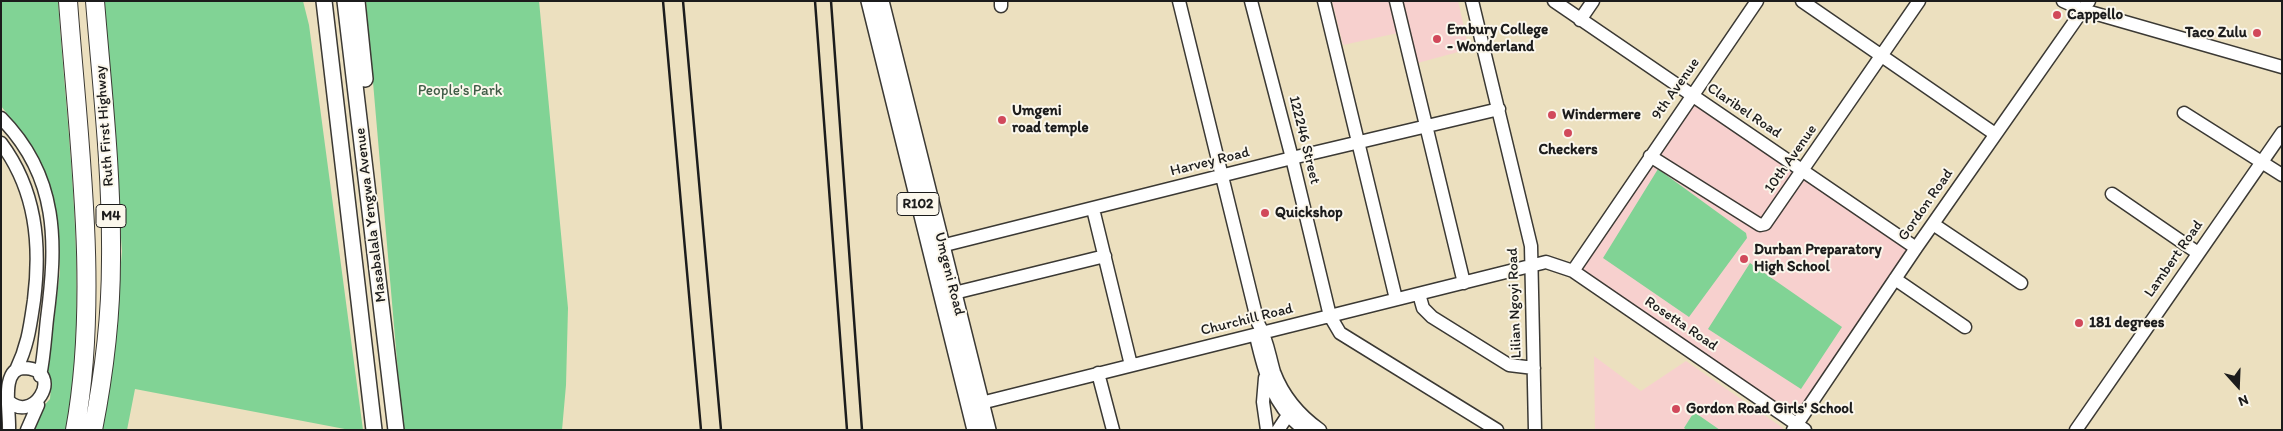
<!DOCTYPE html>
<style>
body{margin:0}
#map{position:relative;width:2283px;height:431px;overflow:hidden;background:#ece0bf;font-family:Itim,sans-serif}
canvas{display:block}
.frame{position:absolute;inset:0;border:2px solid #1c1c1c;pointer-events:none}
.north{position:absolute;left:2213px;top:361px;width:50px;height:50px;-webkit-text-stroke:4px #fbf7ec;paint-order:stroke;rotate:160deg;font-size:14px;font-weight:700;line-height:20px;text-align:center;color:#1c1c1c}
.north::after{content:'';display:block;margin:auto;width:18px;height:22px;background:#1c1c1c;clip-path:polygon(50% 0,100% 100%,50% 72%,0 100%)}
</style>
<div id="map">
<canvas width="2283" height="431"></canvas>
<div class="frame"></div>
<div class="north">N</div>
</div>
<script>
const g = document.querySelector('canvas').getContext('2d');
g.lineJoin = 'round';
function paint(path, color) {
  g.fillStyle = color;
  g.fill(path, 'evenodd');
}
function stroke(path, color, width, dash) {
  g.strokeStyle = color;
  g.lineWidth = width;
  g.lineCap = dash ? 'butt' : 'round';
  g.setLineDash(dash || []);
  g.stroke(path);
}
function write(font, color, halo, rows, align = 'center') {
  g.font = font + ' Itim,sans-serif';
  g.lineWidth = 4;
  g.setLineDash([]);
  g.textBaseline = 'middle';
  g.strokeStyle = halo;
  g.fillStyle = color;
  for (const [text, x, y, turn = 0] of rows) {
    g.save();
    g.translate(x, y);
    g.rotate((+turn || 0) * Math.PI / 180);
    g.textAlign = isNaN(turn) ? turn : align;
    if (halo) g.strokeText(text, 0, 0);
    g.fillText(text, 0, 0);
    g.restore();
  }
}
const built = new Path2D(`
 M1332,1H1391L1398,33L1343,45Z
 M1399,1H1458L1469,49L1414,64Z
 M1692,95L1916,248L1797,424L1573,271Z
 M1594,356L1641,391L1686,361L1783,428L1782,430H1595Z`);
const green = new Path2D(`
 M1,1H58C68,143 89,288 67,430H33L39,411L50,399L51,387L48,370L60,271L58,240L53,199L44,170L23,134L1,106Z
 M103,1H303L309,25L363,430H350L135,389L127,430H102L113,357L122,251Z
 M366,1H539L568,308L566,385L562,430H403Z
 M1658,169L1746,233L1747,238L1689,317L1603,258Z
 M1750,263L1842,327L1801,389L1708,329Z
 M1694,412L1720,430H1687L1684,428Z`);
const minor = new Path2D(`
 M1001,1V6
 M1179,1L1258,323C1267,338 1269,355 1274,372C1283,396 1299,415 1320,430
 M1251,1L1292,158L1330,316L1340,333L1497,430
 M1324,1L1396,299
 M1396,1L1464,283
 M1472,1L1531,246L1535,430
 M1554,1L1916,248
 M1802,1L1995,134
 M2063,1L2083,10L2282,67
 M1580,20L1593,1
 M2184,113L2282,175
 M1,118C59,177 57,243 47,319C45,337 44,357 40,376
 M1,143C36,190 41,244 34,300C30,327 28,345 16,370
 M1650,156L1760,225L1765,224L1919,1
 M2112,194L2198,253
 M1093,209L1131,365
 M1933,224L2021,283
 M933,248L1292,158L1499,109
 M1573,271L1757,1
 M1895,279L1965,327
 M1419,294L1423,308L1432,317L1509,365L1534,368
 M946,295L1105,256
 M1256,336C1264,371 1273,408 1305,430
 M1098,373L1113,430
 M1265,378L1263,402L1267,430
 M5,397C31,431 68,369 24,368C0,368 10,411 9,430
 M973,405L1546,262L1573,271L1805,430
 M27,430L38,405
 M1278,430L1292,409
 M1793,430L1916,248L2089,1
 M2076,430L2282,133`);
const major = new Path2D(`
 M324,1L374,430
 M345,1L396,430
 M357,1L365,79
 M869,1L975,430
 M881,1L988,430`);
const highway = new Path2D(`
 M68,1C78,138 100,294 75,430
 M93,430C104,374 111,316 111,260C112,173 102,87 95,1`);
const rail = new Path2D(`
 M663,1L701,430
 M683,1L721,430
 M815,1L847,430
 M831,1L862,430`);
const markers = [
 [2057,15,5,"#d1495b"],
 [2257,33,5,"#d1495b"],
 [1437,39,5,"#d1495b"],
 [1552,115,5,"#d1495b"],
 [1002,120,5,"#d1495b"],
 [1568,133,5,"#d1495b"],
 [1265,213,5,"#d1495b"],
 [1744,259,5,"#d1495b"],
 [2079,323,5,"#d1495b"],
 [1676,409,5,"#d1495b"]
];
const shields = [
 [918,204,42],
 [111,216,30]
];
const shieldNames = [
 ["R102",918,204],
 ["M4",111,216]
];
const poiNames = [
 ["Cappello",2067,15],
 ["Embury College",1447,30],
 ["- Wonderland",1447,47],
 ["Taco Zulu",2247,33,"right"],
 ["Umgeni",1012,111],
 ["road temple",1012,128],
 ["Windermere",1562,115],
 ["Checkers",1568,150,"center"],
 ["Quickshop",1275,213],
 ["Durban Preparatory",1754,250],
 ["High School",1754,267],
 ["181 degrees",2089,323],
 ["Gordon Road Girls' School",1686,409]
];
const streetNames = [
 ["9th Avenue",1676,89,-55],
 ["Claribel Road",1744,111,34],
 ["Ruth First Highway",105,126,-94],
 ["122246 Street",1304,140,76],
 ["10th Avenue",1791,159,-55],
 ["Harvey Road",1210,162,-14],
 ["Gordon Road",1926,205,-55],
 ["Masabalala Yengwa Avenue",371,215,-97],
 ["Lambert Road",2174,259,-55],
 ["Umgeni Road",949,274,76],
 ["Lilian Ngoyi Road",1515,303,-92],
 ["Churchill Road",1247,320,-14],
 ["Rosetta Road",1681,324,34]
];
const parkNames = [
 ["People's Park",460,91]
];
paint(built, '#f7d0ce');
paint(green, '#81d395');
stroke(minor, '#3b3934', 15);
stroke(major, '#3b3934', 18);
stroke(highway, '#3b3934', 20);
stroke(minor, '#fff', 12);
stroke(major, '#fff', 15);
stroke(highway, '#fff', 18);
stroke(rail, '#1c1c1c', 2.5);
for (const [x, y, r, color] of markers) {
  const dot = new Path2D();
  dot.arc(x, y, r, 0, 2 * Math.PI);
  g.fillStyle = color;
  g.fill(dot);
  stroke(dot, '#fbf7ec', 2);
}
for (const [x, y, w] of shields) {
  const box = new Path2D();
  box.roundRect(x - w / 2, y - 11.5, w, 23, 4);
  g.fillStyle = '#fbf7ec';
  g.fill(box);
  stroke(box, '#1c1c1c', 1);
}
write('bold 14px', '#1c1c1c', null, shieldNames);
write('bold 15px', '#1c1c1c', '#fbf7ec', poiNames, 'left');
write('15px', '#1c1c1c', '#fbf7ec', streetNames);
write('15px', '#3f5c46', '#fbf7ec', parkNames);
</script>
